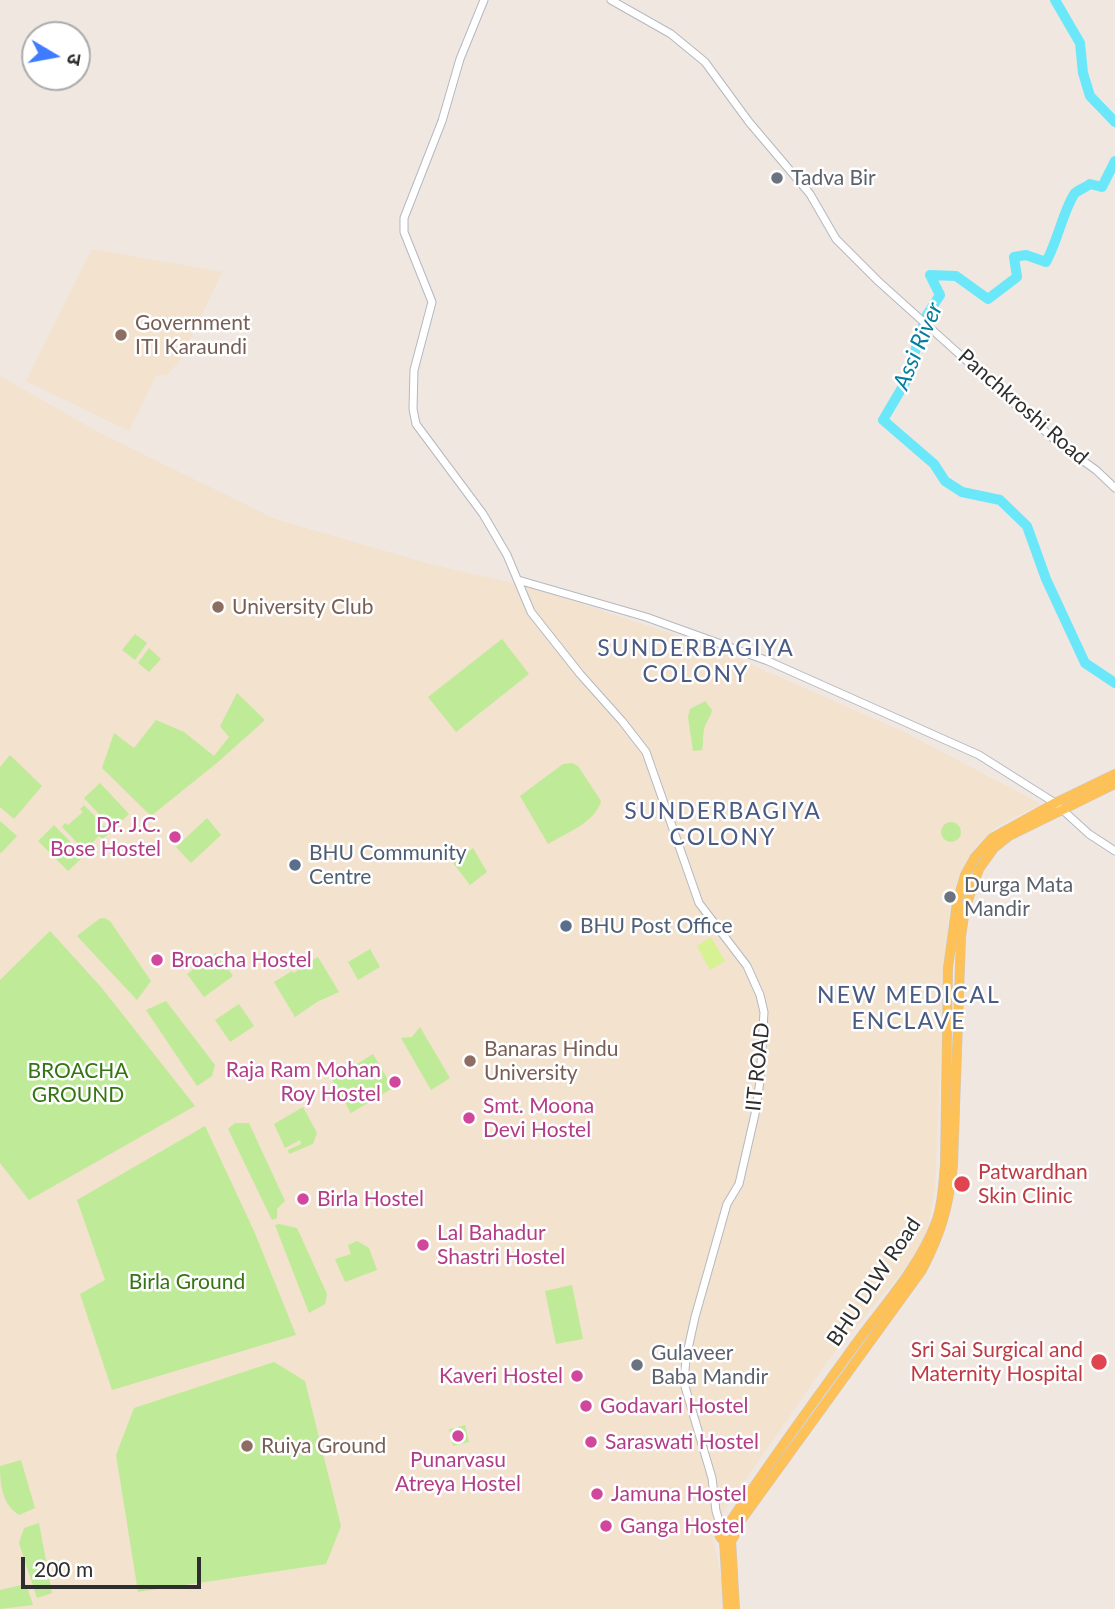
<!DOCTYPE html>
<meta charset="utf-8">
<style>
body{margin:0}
#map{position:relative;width:1115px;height:1609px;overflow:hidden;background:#f0e7e0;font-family:Lato,"Noto Sans Devanagari",sans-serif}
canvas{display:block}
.north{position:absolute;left:21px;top:21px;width:70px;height:70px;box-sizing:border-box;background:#fff;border:2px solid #ababab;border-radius:50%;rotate:100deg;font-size:19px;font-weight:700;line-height:28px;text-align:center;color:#2e2e2e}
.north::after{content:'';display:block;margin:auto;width:24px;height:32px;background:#3e7bff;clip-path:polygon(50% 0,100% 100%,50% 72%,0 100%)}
.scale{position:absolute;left:21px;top:1557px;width:180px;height:32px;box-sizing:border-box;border:4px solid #2e2e2e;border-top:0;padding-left:9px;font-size:21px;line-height:24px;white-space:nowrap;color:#2e2e2e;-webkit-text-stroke:5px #fff;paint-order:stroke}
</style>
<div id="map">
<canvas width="1115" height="1609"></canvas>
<div class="north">उ</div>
<div class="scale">200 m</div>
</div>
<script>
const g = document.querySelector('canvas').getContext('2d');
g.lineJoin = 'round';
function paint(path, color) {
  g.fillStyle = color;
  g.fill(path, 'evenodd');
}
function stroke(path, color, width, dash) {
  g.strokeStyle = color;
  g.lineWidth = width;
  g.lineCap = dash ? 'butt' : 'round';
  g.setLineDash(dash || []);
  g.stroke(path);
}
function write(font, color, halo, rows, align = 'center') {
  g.font = font + ' Lato,sans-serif';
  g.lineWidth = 5;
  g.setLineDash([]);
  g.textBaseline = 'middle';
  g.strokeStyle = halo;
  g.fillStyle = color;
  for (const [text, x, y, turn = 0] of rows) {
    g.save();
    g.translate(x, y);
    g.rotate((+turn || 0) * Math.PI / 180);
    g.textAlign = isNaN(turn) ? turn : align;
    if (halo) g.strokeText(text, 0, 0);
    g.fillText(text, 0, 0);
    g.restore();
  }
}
const education = new Path2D(`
 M92,249L222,272L180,361L167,375L156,376L129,431L26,381Z
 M0,376L98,432L275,519L433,565L530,587L709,646L904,732L1041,804L996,827L976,847L961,871L951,898L945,953L935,1187L928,1226L919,1252L830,1358L711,1529L726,1603L725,1609H0Z`);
const green = new Path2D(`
 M135,634L147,643L135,660L122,650Z
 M502,639L529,674L456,732L428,697Z
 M149,648L161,659L149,672L138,663Z
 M237,693L265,720L218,762L151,816L102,768L114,733L134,748L156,720L184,732L214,756L229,737L220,726Z
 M705,701L712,710C711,717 707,720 705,726C702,734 704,742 702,750L693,751L688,717L690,709Z
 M10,755L42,786L14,819L0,807V767Z
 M572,763L578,766L601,801C595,823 566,833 548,844L520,796L563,764Z
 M100,783L129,814L113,829L84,798Z
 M84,805L110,832L103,839L99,836L91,844L94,847L87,853L62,827L65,823L68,825L83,812L80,809Z
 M207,818L221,835L191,863L176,847Z
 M0,821L17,836L1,853L0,852Z
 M941 832a10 10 0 1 1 20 0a10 10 0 1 1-20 0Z
 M54,825L84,856L68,871L38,841Z
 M473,848L487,872L470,885L453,863Z
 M104,918L110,921L151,981L137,1000L77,936L99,919Z
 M50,931L101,987L195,1106L29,1200L0,1163V980Z
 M370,949L380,967L358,980L348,962Z
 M216,953L233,976L204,997L187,974Z
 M318,957L339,992L317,1002L295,1017L274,982L292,971L294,973L300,969L299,967Z
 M166,1001L215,1065L212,1076L197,1086L146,1010Z
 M239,1004L254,1026L230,1042L215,1020Z
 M420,1027L450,1078L431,1090L401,1038L412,1037Z
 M373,1054L393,1088L351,1113L331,1078L347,1069L350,1073L359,1068L357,1064Z
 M303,1107L317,1133L313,1144L289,1154L288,1150L301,1144L300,1140L285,1148L274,1124Z
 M235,1123H249L285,1201L277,1209V1218L272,1220L228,1129Z
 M205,1126L254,1231L296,1335L112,1390L80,1294L105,1280L77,1200Z
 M279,1224L297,1228L327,1294L325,1304L309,1313L275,1225Z
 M357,1241L369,1248L377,1270L345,1282L335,1259L351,1254L348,1245Z
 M572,1285L583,1339L556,1344L545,1291Z
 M274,1362L305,1381L341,1526L326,1564L138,1592L116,1455L134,1408Z
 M465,1425L469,1442L453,1446L449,1429L455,1428L456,1431L458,1430V1427Z
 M21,1460L35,1508L19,1515C2,1504 0,1484 0,1466Z
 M39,1523L52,1593L37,1598L19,1543L24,1528Z
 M26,1584L33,1605L0,1609V1590Z`);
const pitch = new Path2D(`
 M711,937L725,961L710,970L697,946Z`);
const river = new Path2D(`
 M1055,0L1080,43L1083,73L1090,96L1115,122
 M1115,161L1102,187L1090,184C1086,187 1079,190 1075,193C1064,208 1057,243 1046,262L1026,255L1014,257L1017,277L988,299L956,276L930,275L940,295L927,315L917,344L909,376L883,420L934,464L945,481L962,492L1000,500L1027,526L1046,579L1085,663L1115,683`);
const minor = new Path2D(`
 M484,0L460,59L442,121L404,218V232L432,302L414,370L413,409L416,424L483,514L507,555L531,612L580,674L622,721L646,752L699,903L747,966L760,995L764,1012L760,1081L755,1114L739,1184L727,1204L695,1317L686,1358L684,1383L712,1478L716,1511L721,1527
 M611,0L671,34L705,62L749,122L810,194L836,239L878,281L1057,442L1096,470L1115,488
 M518,580L646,617L768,661L979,755L1055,803L1089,834L1115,851`);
const major = new Path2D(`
 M728,1525C770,1461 815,1400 860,1338C887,1302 920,1265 936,1222C943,1204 943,1184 945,1165L948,968L957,902L965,875L975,857L992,838L1055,803L1115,774
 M719 1533a8 8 0 1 1 16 0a8 8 0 1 1-16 0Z
 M734,1530L922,1270C941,1234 949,1206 953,1165L961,937L965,909L979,869L994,848L1009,836L1115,784
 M731,1539L735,1609
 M724,1540L728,1609`);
const markers = [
 [777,178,7,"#6b7280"],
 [121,335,7,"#8d6e63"],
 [218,607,7,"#8d6e63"],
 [175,837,7,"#d1479c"],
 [295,865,7,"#5c6f8a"],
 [950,897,7,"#6b7280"],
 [566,926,7,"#5c6f8a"],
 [157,960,7,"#d1479c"],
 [470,1061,7,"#8d6e63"],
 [395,1082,7,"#d1479c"],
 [469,1118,7,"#d1479c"],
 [962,1184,9,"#e0444e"],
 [303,1199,7,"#d1479c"],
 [423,1245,7,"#d1479c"],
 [1099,1362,9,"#e0444e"],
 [637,1365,7,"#6b7280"],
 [577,1376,7,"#d1479c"],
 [586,1406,7,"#d1479c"],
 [458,1436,7,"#d1479c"],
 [591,1442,7,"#d1479c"],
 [247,1446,7,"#8d6e63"],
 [597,1494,7,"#d1479c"],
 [606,1526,7,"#d1479c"]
];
const worshipNames = [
 ["Tadva Bir",791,178],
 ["Durga Mata",964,885],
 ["Mandir",964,909],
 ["Gulaveer",651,1353],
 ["Baba Mandir",651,1377]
];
const educationNames = [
 ["Government",135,323],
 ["ITI Karaundi",135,347],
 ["University Club",232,607],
 ["Banaras Hindu",484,1049],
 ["University",484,1073],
 ["Ruiya Ground",261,1446]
];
const streetNames = [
 ["Panchkroshi Road",1023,407,41],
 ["IIT ROAD",758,1067,-84],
 ["BHU DLW Road",874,1282,-56]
];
const hotelNames = [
 ["Dr. J.C.",161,825,"right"],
 ["Bose Hostel",161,849,"right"],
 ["Broacha Hostel",171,960],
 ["Raja Ram Mohan",381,1070,"right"],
 ["Roy Hostel",381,1094,"right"],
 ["Smt. Moona",483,1106],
 ["Devi Hostel",483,1130],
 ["Birla Hostel",317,1199],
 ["Lal Bahadur",437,1233],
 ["Shastri Hostel",437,1257],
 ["Kaveri Hostel",563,1376,"right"],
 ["Godavari Hostel",600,1406],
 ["Saraswati Hostel",605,1442],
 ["Punarvasu",458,1460,"center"],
 ["Atreya Hostel",458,1484,"center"],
 ["Jamuna Hostel",611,1494],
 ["Ganga Hostel",620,1526]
];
const serviceNames = [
 ["BHU Community",309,853],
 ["Centre",309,877],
 ["BHU Post Office",580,926]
];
const parkNames = [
 ["BROACHA",78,1071],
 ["GROUND",78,1095],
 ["Birla Ground",187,1282]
];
const healthNames = [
 ["Patwardhan",978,1172],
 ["Skin Clinic",978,1196],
 ["Sri Sai Surgical and",1083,1350,"right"],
 ["Maternity Hospital",1083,1374,"right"]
];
const waterNames = [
 ["Assi River",918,346,-67]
];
const neighbourhoodNames = [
 ["SUNDERBAGIYA",696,649],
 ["COLONY",696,675],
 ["SUNDERBAGIYA",723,812],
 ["COLONY",723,838],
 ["NEW MEDICAL",909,996],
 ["ENCLAVE",909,1022]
];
paint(education, '#f2e2ce');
paint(green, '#bfeb98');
paint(pitch, '#d7f293');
stroke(river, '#6be7fa', 10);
stroke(minor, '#b3b8c2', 9);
stroke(major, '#c9c9c9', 10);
stroke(minor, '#fff', 7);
stroke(major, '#fdc157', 9);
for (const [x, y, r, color] of markers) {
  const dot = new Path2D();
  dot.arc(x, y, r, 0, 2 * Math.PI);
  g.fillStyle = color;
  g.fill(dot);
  stroke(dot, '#fff', 2.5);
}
write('21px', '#5b616d', '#fff', worshipNames, 'left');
write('21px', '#785e54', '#fff', educationNames, 'left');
write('21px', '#2e2e2e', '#fff', streetNames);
write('21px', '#b23c85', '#fff', hotelNames, 'left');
write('21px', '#4e5e75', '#fff', serviceNames, 'left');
write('21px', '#357414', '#fff', parkNames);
write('21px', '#be3a42', '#fff', healthNames, 'left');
write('italic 23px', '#037e9e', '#fff', waterNames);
g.letterSpacing = '2px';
write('23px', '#495b84', '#fff', neighbourhoodNames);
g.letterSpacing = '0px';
</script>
